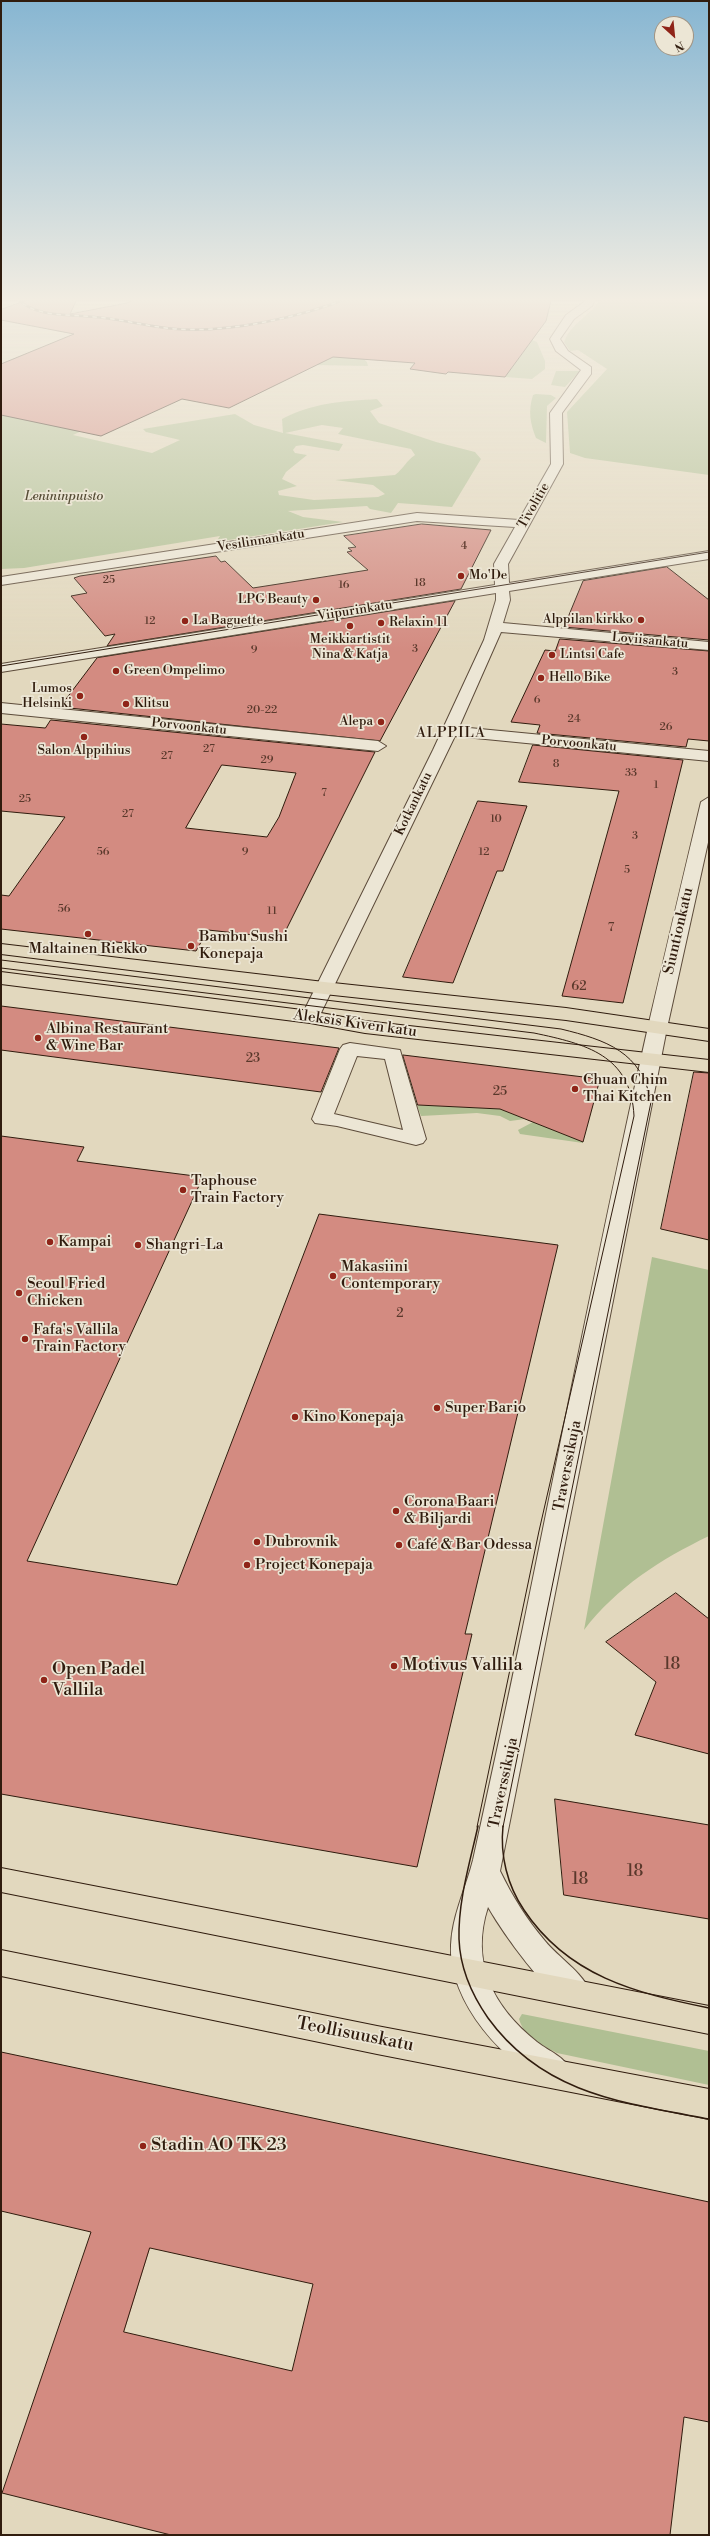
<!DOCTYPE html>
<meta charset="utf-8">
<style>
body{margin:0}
#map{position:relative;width:710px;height:2536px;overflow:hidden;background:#e2d8be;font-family:"Libre Bodoni",serif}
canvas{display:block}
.frame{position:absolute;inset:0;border:2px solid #301c0e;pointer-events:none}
.north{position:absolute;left:654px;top:16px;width:40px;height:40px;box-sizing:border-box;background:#ece6d5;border:1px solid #a19585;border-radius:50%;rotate:153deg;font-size:11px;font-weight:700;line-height:16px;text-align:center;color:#301c0e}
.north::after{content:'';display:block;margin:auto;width:14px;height:18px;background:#8f2418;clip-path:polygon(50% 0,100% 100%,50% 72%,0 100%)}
</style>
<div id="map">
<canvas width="710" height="2536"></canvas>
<div class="frame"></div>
<div class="north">N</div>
</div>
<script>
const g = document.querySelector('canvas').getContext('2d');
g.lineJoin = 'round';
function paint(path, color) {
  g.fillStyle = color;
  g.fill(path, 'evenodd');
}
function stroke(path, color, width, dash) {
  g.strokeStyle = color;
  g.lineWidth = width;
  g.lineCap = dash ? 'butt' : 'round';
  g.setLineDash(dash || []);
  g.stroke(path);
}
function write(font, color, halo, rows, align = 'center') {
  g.font = font + ' "Libre Bodoni",serif';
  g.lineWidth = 3.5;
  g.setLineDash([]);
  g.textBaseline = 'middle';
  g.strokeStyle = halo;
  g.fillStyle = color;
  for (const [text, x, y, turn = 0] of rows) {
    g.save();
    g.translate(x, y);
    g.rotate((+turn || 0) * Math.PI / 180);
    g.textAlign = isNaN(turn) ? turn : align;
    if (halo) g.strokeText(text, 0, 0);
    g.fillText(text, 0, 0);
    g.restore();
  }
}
const green = new Path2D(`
 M601,297H709V475L585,458L570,453L567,412L607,369L578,350L570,351L564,342C572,321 597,311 601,297Z
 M532,340L537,342L545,361V369L532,379L505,377Z
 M355,351L367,362L368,366L316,365L322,360Z
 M556,371H580L565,387L551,385Z
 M536,394L551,395L556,398L547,406L546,443L536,438C530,423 528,411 533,395Z
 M377,399L383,406L370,411L379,423L436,442L475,452L481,459L452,507L398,503L391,513L370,509L367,506L288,511L303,517L343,522L216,542L220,536L24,568L1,569V415L88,428L73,435L152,453L180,440L146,432L143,429L235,414L254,425L283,433L282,419C311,403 344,401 377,399ZM322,425L343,428L338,434L411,449L415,455C406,461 404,468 395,475L335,480L373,485L385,494L378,497L314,500L279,495L278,491L297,486L282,479L286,472L307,455L295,453L293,450L296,446L303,445L339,451L343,444L285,433Z
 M417,1105L500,1109L525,1119L510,1121L500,1116L477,1113L421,1116Z
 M533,1122L583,1142V1143L520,1134L518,1130Z
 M652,1257L709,1270V1536C661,1559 617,1587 584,1630Z
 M522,2014L709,2051V2085L557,2053C542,2045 524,2037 519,2019Z`);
const building = new Path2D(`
 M35,297H78L70,314L127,303L139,297H552L546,321L505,377L448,372L446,374L410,369L415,363L333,357L229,408L182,399L101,436L1,415V364L74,334L1,320V310Z
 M422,524L491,530L461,589L107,646L115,634L105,636L71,596L87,593L74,578L80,576L216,556L221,562L225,561L253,588L368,570L347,552L352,551L348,548L356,547L344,536Z
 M667,567L709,600V640L564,627L583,581Z
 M455,601L380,741L60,707L97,658Z
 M560,639L709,651V741L688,739L686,747L537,733L540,725L511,722L545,650L555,651Z
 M51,720L375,752L282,938L208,930L196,951L1,929V895L9,896L65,817L1,811V724L45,728ZM222,765L296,773L279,817L267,837L186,828Z
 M533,745L683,760L623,1003L562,996L619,791L519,782Z
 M478,801L527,806L503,871H497L453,983L403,977Z
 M1,1006L177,1028L339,1048L321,1092L1,1050Z
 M403,1055L600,1079L583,1142L500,1109L418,1105Z
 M694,1072L709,1073V1240L661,1229Z
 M1,1136L84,1147L77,1161L203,1177L27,1561L177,1585L319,1214L558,1245L465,1634H472L417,1867L1,1794Z
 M676,1593L709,1619V1754L635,1735L656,1682L606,1642Z
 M555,1799L709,1825V1919L564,1895Z
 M1,2052L709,2202V2422L684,2417L670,2535H171L2,2493L91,2232L1,2211ZM150,2248L313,2284L292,2371L124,2332Z`);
const minor = new Path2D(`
 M586,297H596L592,306L574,319L560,339L568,351L591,367V374L562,413L563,464L508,564L509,583L709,551V559L509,591L510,600L503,623L709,642V650L501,632L459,727L709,751V761L455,736L319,1017L317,1021H303L301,1017L433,750L484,640L496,600V593L1,672V664L495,585L494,564L515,527L417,521L1,585V577L417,513L519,520L551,464L550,413L581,370L556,351L550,339L566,315L584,302Z
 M1,703L378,741L386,746L378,751L1,713Z
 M709,797V838L667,1028L500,1871C512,1896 527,1920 545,1941C559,1958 581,1971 590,1991L586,2000C583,2002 578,2004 574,2004C550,2002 500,1928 488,1907C470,1962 493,2007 537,2042C550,2052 564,2056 571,2071L566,2081L555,2085C505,2067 448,2001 451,1945C452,1916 466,1888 473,1860C490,1782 507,1705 523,1627C564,1427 603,1226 648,1027C665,952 683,877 701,802Z
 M350,1043L400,1050L426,1139L423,1143L416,1145L337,1126L315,1123L312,1119L340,1049L343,1045ZM357,1056L385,1059L403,1130L334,1114Z`);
const major = new Path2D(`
 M1,944L324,982L566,1008L709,1029V1041L566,1020L324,994L1,954Z
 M1,972L310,1011L365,1021L709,1060V1072L365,1033L310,1023L1,984Z
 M1,1868L709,2006V2034L1,1892Z
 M1,1950L377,2026L709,2089V2119L377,2054L1,1976Z`);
const tramFar1 = new Path2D(`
 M1,666L709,552
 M1,960L561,1029C606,1040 642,1052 651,1102L503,1827
 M1,968L534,1033C586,1044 631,1055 634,1116L539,1531L477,1827`);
const tram = new Path2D(`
 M478,1826C470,1862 458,1901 459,1939C460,1967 472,1995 488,2018C543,2094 623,2103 709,2119
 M503,1826C500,1855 507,1885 524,1910C568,1976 635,1993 709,2008`);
const rail = new Path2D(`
 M16,297C33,318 70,314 95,317C122,319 149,327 176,329C229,333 302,317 351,297`);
const markers = [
 [461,576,4,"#8f2418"],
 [316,600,4,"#8f2418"],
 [641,620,4,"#8f2418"],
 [185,621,4,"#8f2418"],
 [381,623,4,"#8f2418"],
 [350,626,4,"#8f2418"],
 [552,655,4,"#8f2418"],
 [116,671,4,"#8f2418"],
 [541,678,4,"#8f2418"],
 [80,696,4,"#8f2418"],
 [126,704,4,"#8f2418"],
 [381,722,4,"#8f2418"],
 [84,737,4,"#8f2418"],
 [88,934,4,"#8f2418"],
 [191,946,4,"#8f2418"],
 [38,1038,4,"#8f2418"],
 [575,1089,4,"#8f2418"],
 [183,1190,4,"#8f2418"],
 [50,1242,4,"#8f2418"],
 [138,1245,4,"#8f2418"],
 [333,1276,4,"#8f2418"],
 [19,1293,4,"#8f2418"],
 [25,1339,4,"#8f2418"],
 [437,1408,4,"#8f2418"],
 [295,1417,4,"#8f2418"],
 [396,1511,4,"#8f2418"],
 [257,1542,4,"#8f2418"],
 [399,1545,4,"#8f2418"],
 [247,1565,4,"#8f2418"],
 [394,1666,4,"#8f2418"],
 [44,1680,4,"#8f2418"],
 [143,2146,4,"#8f2418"]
];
const farNumbernames = [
 ["4",464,546],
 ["25",109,580],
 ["18",420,583],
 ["16",344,585],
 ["12",150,621],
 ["3",415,649],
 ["9",254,650],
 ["3",675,672],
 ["6",537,700],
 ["20-22",262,710],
 ["24",574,719],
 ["26",666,727],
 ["27",209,749],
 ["27",167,756],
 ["29",267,760],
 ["8",556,764],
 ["33",631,773],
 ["1",656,785],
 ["7",324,793],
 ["25",25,799],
 ["27",128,814],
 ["10",496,819],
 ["3",635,836],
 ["56",103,852],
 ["9",245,852],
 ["12",484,852],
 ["5",627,870],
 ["56",64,909],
 ["11",272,911]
];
const farParknames = [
 ["Lenininpuisto",64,497]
];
const farStreetnames = [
 ["Tivolitie",534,506,-60],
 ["Vesilinnankatu",261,541,-9],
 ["Viipurinkatu",355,611,-9],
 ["Loviisankatu",650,641,5],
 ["Porvoonkatu",189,727,6],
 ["Porvoonkatu",579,744,5],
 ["Kotkankatu",414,804,-64]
];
const farPoinames = [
 ["Mo'De",469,576],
 ["LPG Beauty",308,600,"right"],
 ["Alppilan kirkko",633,620,"right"],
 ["La Baguette",193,621],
 ["Relaxin 11",389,623],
 ["Meikkiartistit",350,640,"center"],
 ["Nina & Katja",350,655,"center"],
 ["Lintsi Cafe",560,655],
 ["Green Ompelimo",124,671],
 ["Hello Bike",549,678],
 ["Lumos",72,689,"right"],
 ["Helsinki",72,704,"right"],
 ["Klitsu",134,704],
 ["Alepa",373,722,"right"],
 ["Salon Alppihius",84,751,"center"]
];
const numberNames = [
 ["7",611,928],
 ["62",579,987],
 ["23",253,1059],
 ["25",500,1092],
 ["2",400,1314]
];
const farQuarternames = [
 ["ALPPILA",451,734]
];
const streetNames = [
 ["Siuntionkatu",679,931,-77],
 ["Aleksis Kiven katu",355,1024,8],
 ["Traverssikuja",568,1466,-79],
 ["Traverssikuja",504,1783,-78]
];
const poiNames = [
 ["Bambu Sushi",199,937],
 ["Konepaja",199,954],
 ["Maltainen Riekko",88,949,"center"],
 ["Albina Restaurant",46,1029],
 ["& Wine Bar",46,1046],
 ["Chuan Chim",583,1080],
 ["Thai Kitchen",583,1097],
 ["Taphouse",191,1181],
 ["Train Factory",191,1198],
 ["Kampai",58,1242],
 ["Shangri-La",146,1245],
 ["Makasiini",341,1267],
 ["Contemporary",341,1284],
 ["Seoul Fried",27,1284],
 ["Chicken",27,1301],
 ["Fafa's Vallila",33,1330],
 ["Train Factory",33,1347],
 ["Super Bario",445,1408],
 ["Kino Konepaja",303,1417],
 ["Corona Baari",404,1502],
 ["& Biljardi",404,1519],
 ["Dubrovnik",265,1542],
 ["Café & Bar Odessa",407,1545],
 ["Project Konepaja",255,1565]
];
const nearNumbernames = [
 ["18",672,1665],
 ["18",635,1872],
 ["18",580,1880]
];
const nearPoinames = [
 ["Motivus Vallila",402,1666],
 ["Open Padel",52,1670],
 ["Vallila",52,1691],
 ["Stadin AO TK 23",151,2146]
];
const nearStreetnames = [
 ["Teollisuuskatu",355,2035,11]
];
paint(green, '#b0bf93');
paint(building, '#d38b81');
stroke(building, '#301c0e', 1);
stroke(minor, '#5c4b3a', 2);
stroke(major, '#301c0e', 2);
paint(minor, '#ece6d5');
paint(major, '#e2d8be');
stroke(tramFar1, '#301c0e', 1);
stroke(tram, '#301c0e', 1.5);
stroke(rail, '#301c0e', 2.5);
stroke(rail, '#ece6d5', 1.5, [4.5]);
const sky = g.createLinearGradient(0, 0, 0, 652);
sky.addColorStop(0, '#87b6d2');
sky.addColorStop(0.46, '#f2ede2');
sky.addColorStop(1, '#f2ede200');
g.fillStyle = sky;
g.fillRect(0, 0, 710, 652);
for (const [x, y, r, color] of markers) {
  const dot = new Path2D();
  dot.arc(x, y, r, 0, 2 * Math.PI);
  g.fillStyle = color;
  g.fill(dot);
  stroke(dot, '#ece6d5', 1.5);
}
write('11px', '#59382b', null, farNumbernames);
write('italic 13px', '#564d36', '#ece6d5', farParknames);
write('13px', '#301c0e', '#ece6d5', farStreetnames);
write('13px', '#301c0e', '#ece6d5', farPoinames, 'left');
write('13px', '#59382b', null, numberNames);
g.letterSpacing = '1px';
write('14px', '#301c0e', '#ece6d5', farQuarternames);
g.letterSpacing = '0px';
write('15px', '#301c0e', '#ece6d5', streetNames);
write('15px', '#301c0e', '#ece6d5', poiNames, 'left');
write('16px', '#59382b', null, nearNumbernames);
write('18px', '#301c0e', '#ece6d5', nearPoinames, 'left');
write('18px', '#301c0e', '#ece6d5', nearStreetnames);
</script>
